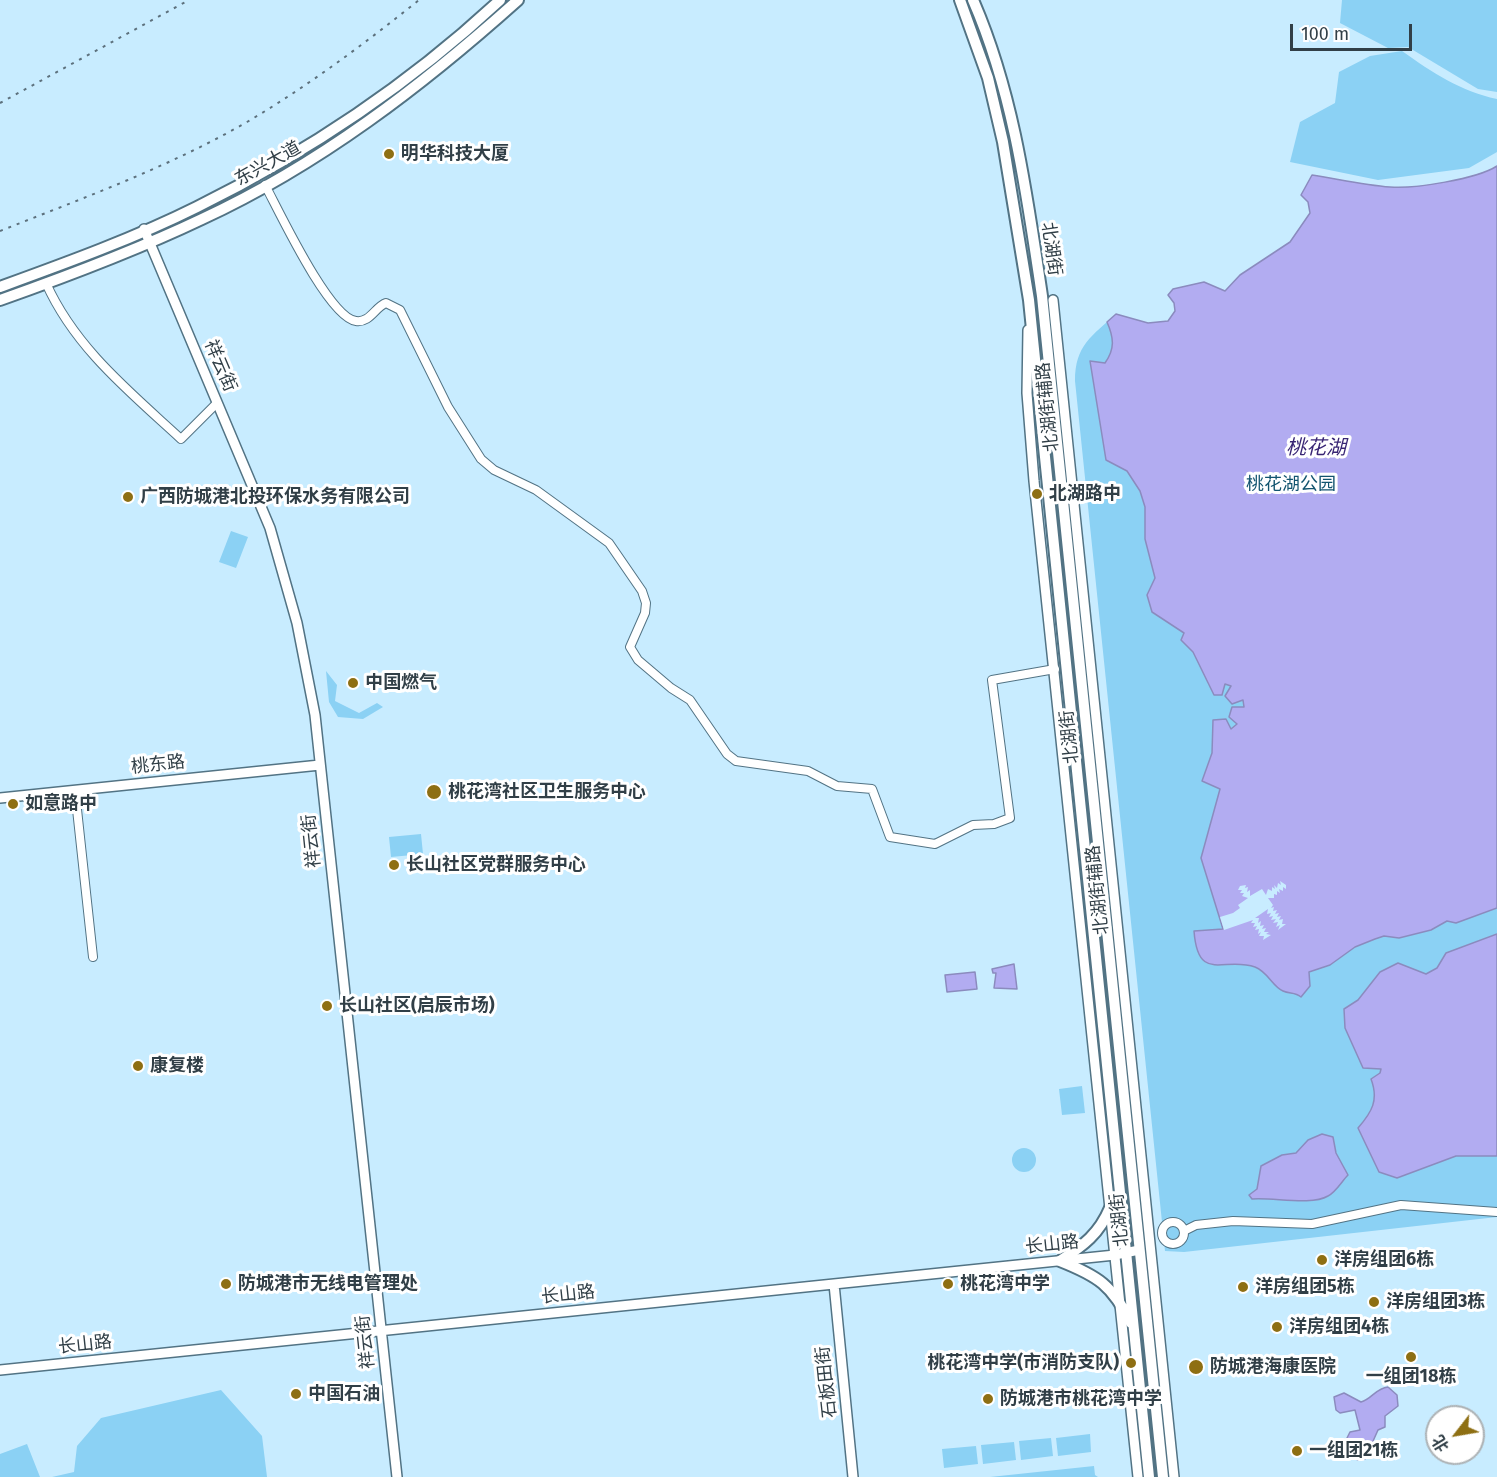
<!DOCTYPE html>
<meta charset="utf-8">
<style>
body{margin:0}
#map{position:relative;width:1497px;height:1477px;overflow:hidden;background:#c8ecff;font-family:"Fira Sans","Noto Sans SC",sans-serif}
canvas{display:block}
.north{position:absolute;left:1425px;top:1405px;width:60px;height:60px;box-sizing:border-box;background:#fff;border:2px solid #adb2b5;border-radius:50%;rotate:239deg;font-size:16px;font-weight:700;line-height:24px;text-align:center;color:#313f47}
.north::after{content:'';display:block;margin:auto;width:21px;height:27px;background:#8e6f13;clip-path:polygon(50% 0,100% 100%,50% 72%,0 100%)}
.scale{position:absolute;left:1290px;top:24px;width:122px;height:27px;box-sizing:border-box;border:3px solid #313f47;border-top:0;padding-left:8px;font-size:18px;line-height:21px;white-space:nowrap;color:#313f47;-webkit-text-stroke:4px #fff;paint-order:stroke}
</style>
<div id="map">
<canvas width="1497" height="1477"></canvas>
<div class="north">北</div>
<div class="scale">100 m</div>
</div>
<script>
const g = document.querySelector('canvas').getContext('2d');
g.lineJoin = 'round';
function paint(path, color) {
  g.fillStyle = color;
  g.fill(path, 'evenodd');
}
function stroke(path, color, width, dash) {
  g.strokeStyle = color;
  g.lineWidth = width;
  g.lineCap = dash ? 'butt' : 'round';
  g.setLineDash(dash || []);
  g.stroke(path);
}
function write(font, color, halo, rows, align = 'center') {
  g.font = font + ' "Fira Sans","Noto Sans SC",sans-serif';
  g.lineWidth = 6;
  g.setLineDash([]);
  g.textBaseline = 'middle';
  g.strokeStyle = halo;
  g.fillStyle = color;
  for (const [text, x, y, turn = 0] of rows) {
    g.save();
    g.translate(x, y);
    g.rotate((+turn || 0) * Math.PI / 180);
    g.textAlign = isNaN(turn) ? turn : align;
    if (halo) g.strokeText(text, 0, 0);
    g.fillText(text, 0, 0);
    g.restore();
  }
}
const green = new Path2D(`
 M1342,0H1497V92L1478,89L1408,47L1388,48L1340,23Z
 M1402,51C1433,73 1460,91 1497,99V152L1469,168L1378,180L1290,162L1300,122L1335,103L1339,72L1370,56Z
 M1497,166V1217L1184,1252L1165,1251L1075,381C1075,345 1092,336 1116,314L1148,323L1168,321L1175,311L1174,303L1168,295L1173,289L1204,282L1225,291L1240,275L1290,242L1310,213L1308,202L1301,195L1312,175C1338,179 1364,185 1390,187C1414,189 1477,179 1497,166Z
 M231,531L248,537L236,568L219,562Z
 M326,671L337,685L335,701L359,713L377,703L383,707L363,719L338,717L329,702Z
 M421,834L423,854L391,857L389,837Z
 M1082,1086L1085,1113L1062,1115L1059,1089Z
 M1012 1160a12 12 0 1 1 24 0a12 12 0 1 1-24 0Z
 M221,1390L262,1436L267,1477H52L74,1472L77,1446L101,1418Z
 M1090,1434L1091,1452L1058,1456L1056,1438Z
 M1051,1438L1053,1456L1021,1460L1019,1441Z
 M1014,1442L1016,1460L983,1464L981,1445Z
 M27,1444L40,1477H0V1454Z
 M976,1446L978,1464L944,1468L942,1449Z
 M1094,1466L1095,1475L1098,1477H990Z`);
const water = new Path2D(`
 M1497,166V908L1456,923L1447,921L1431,930L1399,938L1384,936L1375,939L1355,947L1330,965L1309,972L1310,986L1301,997C1295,992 1290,994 1283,991C1272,986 1268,972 1255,967C1224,956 1198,984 1194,931L1223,929L1201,858L1220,789L1202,781L1212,753L1213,720L1226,719L1231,729L1237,724L1229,717L1232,707H1244L1243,700L1232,704L1225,696L1231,686L1225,684L1222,695H1214L1193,652L1181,640L1184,633L1152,612L1147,595L1155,578L1145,539V507L1140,491L1127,471L1106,460L1090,361L1105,363C1115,349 1114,338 1107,322L1116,314L1148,323L1168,321L1175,311L1174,303L1168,295L1173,289L1204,282L1225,291L1240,275L1290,242L1310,213L1308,202L1301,195L1312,175C1338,179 1364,185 1390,187C1414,189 1477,179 1497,166Z
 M1497,934V1156H1456L1397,1178L1379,1172L1358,1128C1372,1112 1379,1100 1371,1079L1380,1073L1381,1069L1363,1068L1345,1028L1344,1009L1358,1000L1380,972L1398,963L1426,974L1437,968L1446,953Z
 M1014,964L1017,989L994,988L996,973H993L992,969Z
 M975,972L977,989L947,992L945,975Z
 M1322,1134L1333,1137L1336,1153L1348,1175C1342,1181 1336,1192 1328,1196C1311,1206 1273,1197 1252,1199L1249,1195L1257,1189L1261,1166L1282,1155L1296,1153L1308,1140Z
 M1388,1387L1397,1395L1398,1406L1385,1416V1427L1378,1430L1365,1459L1358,1460L1353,1457L1346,1440L1350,1432L1360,1430L1355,1410L1340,1413L1336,1410L1334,1397L1344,1393L1361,1402C1372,1399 1376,1388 1388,1387Z`);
const pier = new Path2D(`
 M1280,881L1286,885V889L1283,887V891L1279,889L1280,893L1277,891V895L1274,894V898H1268L1273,905L1271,908L1274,907L1273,911L1277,910L1275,914L1279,913L1277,917L1281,916L1279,920L1283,919L1282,924H1286L1278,930L1280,925L1276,927L1278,922L1273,923L1276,919L1271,920L1273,916L1269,917L1271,913L1267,914L1268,909L1255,918H1259L1258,923L1261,921L1260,926L1264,925L1262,929L1266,928L1264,932H1269L1266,934L1271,935L1263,940L1264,936H1259L1261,932L1258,934L1259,929L1255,930L1257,926L1253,927L1255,923H1251L1253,920L1224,930L1220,917L1233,913L1240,908L1238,905L1248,898L1242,896L1244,893H1240L1242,890H1238L1240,886L1246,885L1245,888L1248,887L1247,892L1250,890V896L1262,889L1266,895L1268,889L1272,891V887L1275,889L1274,885L1277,888L1278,883L1281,885Z`);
const minor = new Path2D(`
 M265,185C279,211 329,318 356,321C370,323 375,307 386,303L400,310L448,407L481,459L494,470L536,490L609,543L642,591L646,603L645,613L630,647L638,660L671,688L690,700L727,754L736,761L808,771L837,786L872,789L890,837L935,844L973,825L994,824L1010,818L992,680L1055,669
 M46,283C75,348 130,392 181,439L217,403
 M75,791L93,957
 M1162 1233a11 11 0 1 1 22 0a11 11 0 1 1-22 0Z
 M1184,1231L1196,1225L1233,1221L1312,1224L1401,1205L1497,1212`);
const tertiary = new Path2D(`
 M144,229L270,528L297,623L315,715L397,1477
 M1053,300L1174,1477
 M1028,330L1027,393L1034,481L1138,1477
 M0,798L320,765
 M834,1284L853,1477
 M0,1370L1115,1255L1139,1250`);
const secondary = new Path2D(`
 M960,0L988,78L1003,142L1029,300L1149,1477
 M973,0C1014,94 1027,196 1042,296L1163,1477
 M0,287C66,263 135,238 197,207C306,153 411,83 500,0
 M0,300C68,276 137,250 202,219C319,165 423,85 518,0
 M1060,1261C1098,1276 1112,1285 1131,1323
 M1060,1261C1084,1245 1099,1234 1110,1208`);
const rail = new Path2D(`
 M0,103L189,0
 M0,231C83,198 169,167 247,122C308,86 364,44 419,0`);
const markers = [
 [389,154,6,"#8e6f13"],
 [1037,494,6,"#8e6f13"],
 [128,497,6,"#8e6f13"],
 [353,683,6,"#8e6f13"],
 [434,792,8,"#8e6f13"],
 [13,804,6,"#8e6f13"],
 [394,865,6,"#8e6f13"],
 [327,1006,6,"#8e6f13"],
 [138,1066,6,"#8e6f13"],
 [1322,1260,6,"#8e6f13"],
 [226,1284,6,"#8e6f13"],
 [948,1284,6,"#8e6f13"],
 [1243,1287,6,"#8e6f13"],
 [1374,1302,6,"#8e6f13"],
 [1277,1327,6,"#8e6f13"],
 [1411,1357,6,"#8e6f13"],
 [1131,1363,6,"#8e6f13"],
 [1196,1367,8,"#8e6f13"],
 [296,1394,6,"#8e6f13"],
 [988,1399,6,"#8e6f13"],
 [1297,1451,6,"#8e6f13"]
];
const poiNames = [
 ["明华科技大厦",401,154],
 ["北湖路中",1049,494],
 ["广西防城港北投环保水务有限公司",140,497],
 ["中国燃气",365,683],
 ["桃花湾社区卫生服务中心",448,792],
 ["如意路中",25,804],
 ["长山社区党群服务中心",406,865],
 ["长山社区(启辰市场)",339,1006],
 ["康复楼",150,1066],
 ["洋房组团6栋",1334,1260],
 ["防城港市无线电管理处",238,1284],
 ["桃花湾中学",960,1284],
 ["洋房组团5栋",1255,1287],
 ["洋房组团3栋",1386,1302],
 ["洋房组团4栋",1289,1327],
 ["桃花湾中学(市消防支队)",1119,1363,"right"],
 ["防城港海康医院",1210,1367],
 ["一组团18栋",1411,1377,"center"],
 ["中国石油",308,1394],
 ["防城港市桃花湾中学",1000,1399],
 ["一组团21栋",1309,1451]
];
const streetNames = [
 ["东兴大道",268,164,-29],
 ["北湖街",1051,249,82],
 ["祥云街",220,366,67],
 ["北湖街辅路",1048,407,-96],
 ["北湖街",1070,737,-96],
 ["桃东路",158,765,-6],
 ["祥云街",312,841,-96],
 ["北湖街辅路",1098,890,-96],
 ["北湖街",1120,1220,-96],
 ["长山路",1052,1245,-6],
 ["长山路",568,1295,-6],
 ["祥云街",366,1342,-96],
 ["长山路",85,1345,-6],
 ["石板田街",827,1382,-96]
];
const parkNames = [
 ["桃花湖公园",1291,485]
];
const waterNames = [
 ["桃花湖",1316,448]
];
paint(green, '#8bd1f4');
paint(water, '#b2acf1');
stroke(water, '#8b8bbe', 1.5);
paint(pier, '#c8ecff');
stroke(minor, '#527384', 10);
stroke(tertiary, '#527384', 12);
stroke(secondary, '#527384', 14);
stroke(minor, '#fff', 8);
stroke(tertiary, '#fff', 9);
stroke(secondary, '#fff', 10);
stroke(rail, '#5d717d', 2, [3, 6]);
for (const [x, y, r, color] of markers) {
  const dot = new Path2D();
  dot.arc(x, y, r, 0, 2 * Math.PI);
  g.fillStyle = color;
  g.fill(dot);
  stroke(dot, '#fff', 2);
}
write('bold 18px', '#313f47', '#fff', poiNames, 'left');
write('18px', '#313f47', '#fff', streetNames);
write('18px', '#12546f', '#fff', parkNames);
write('italic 20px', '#382574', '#fff', waterNames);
</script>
